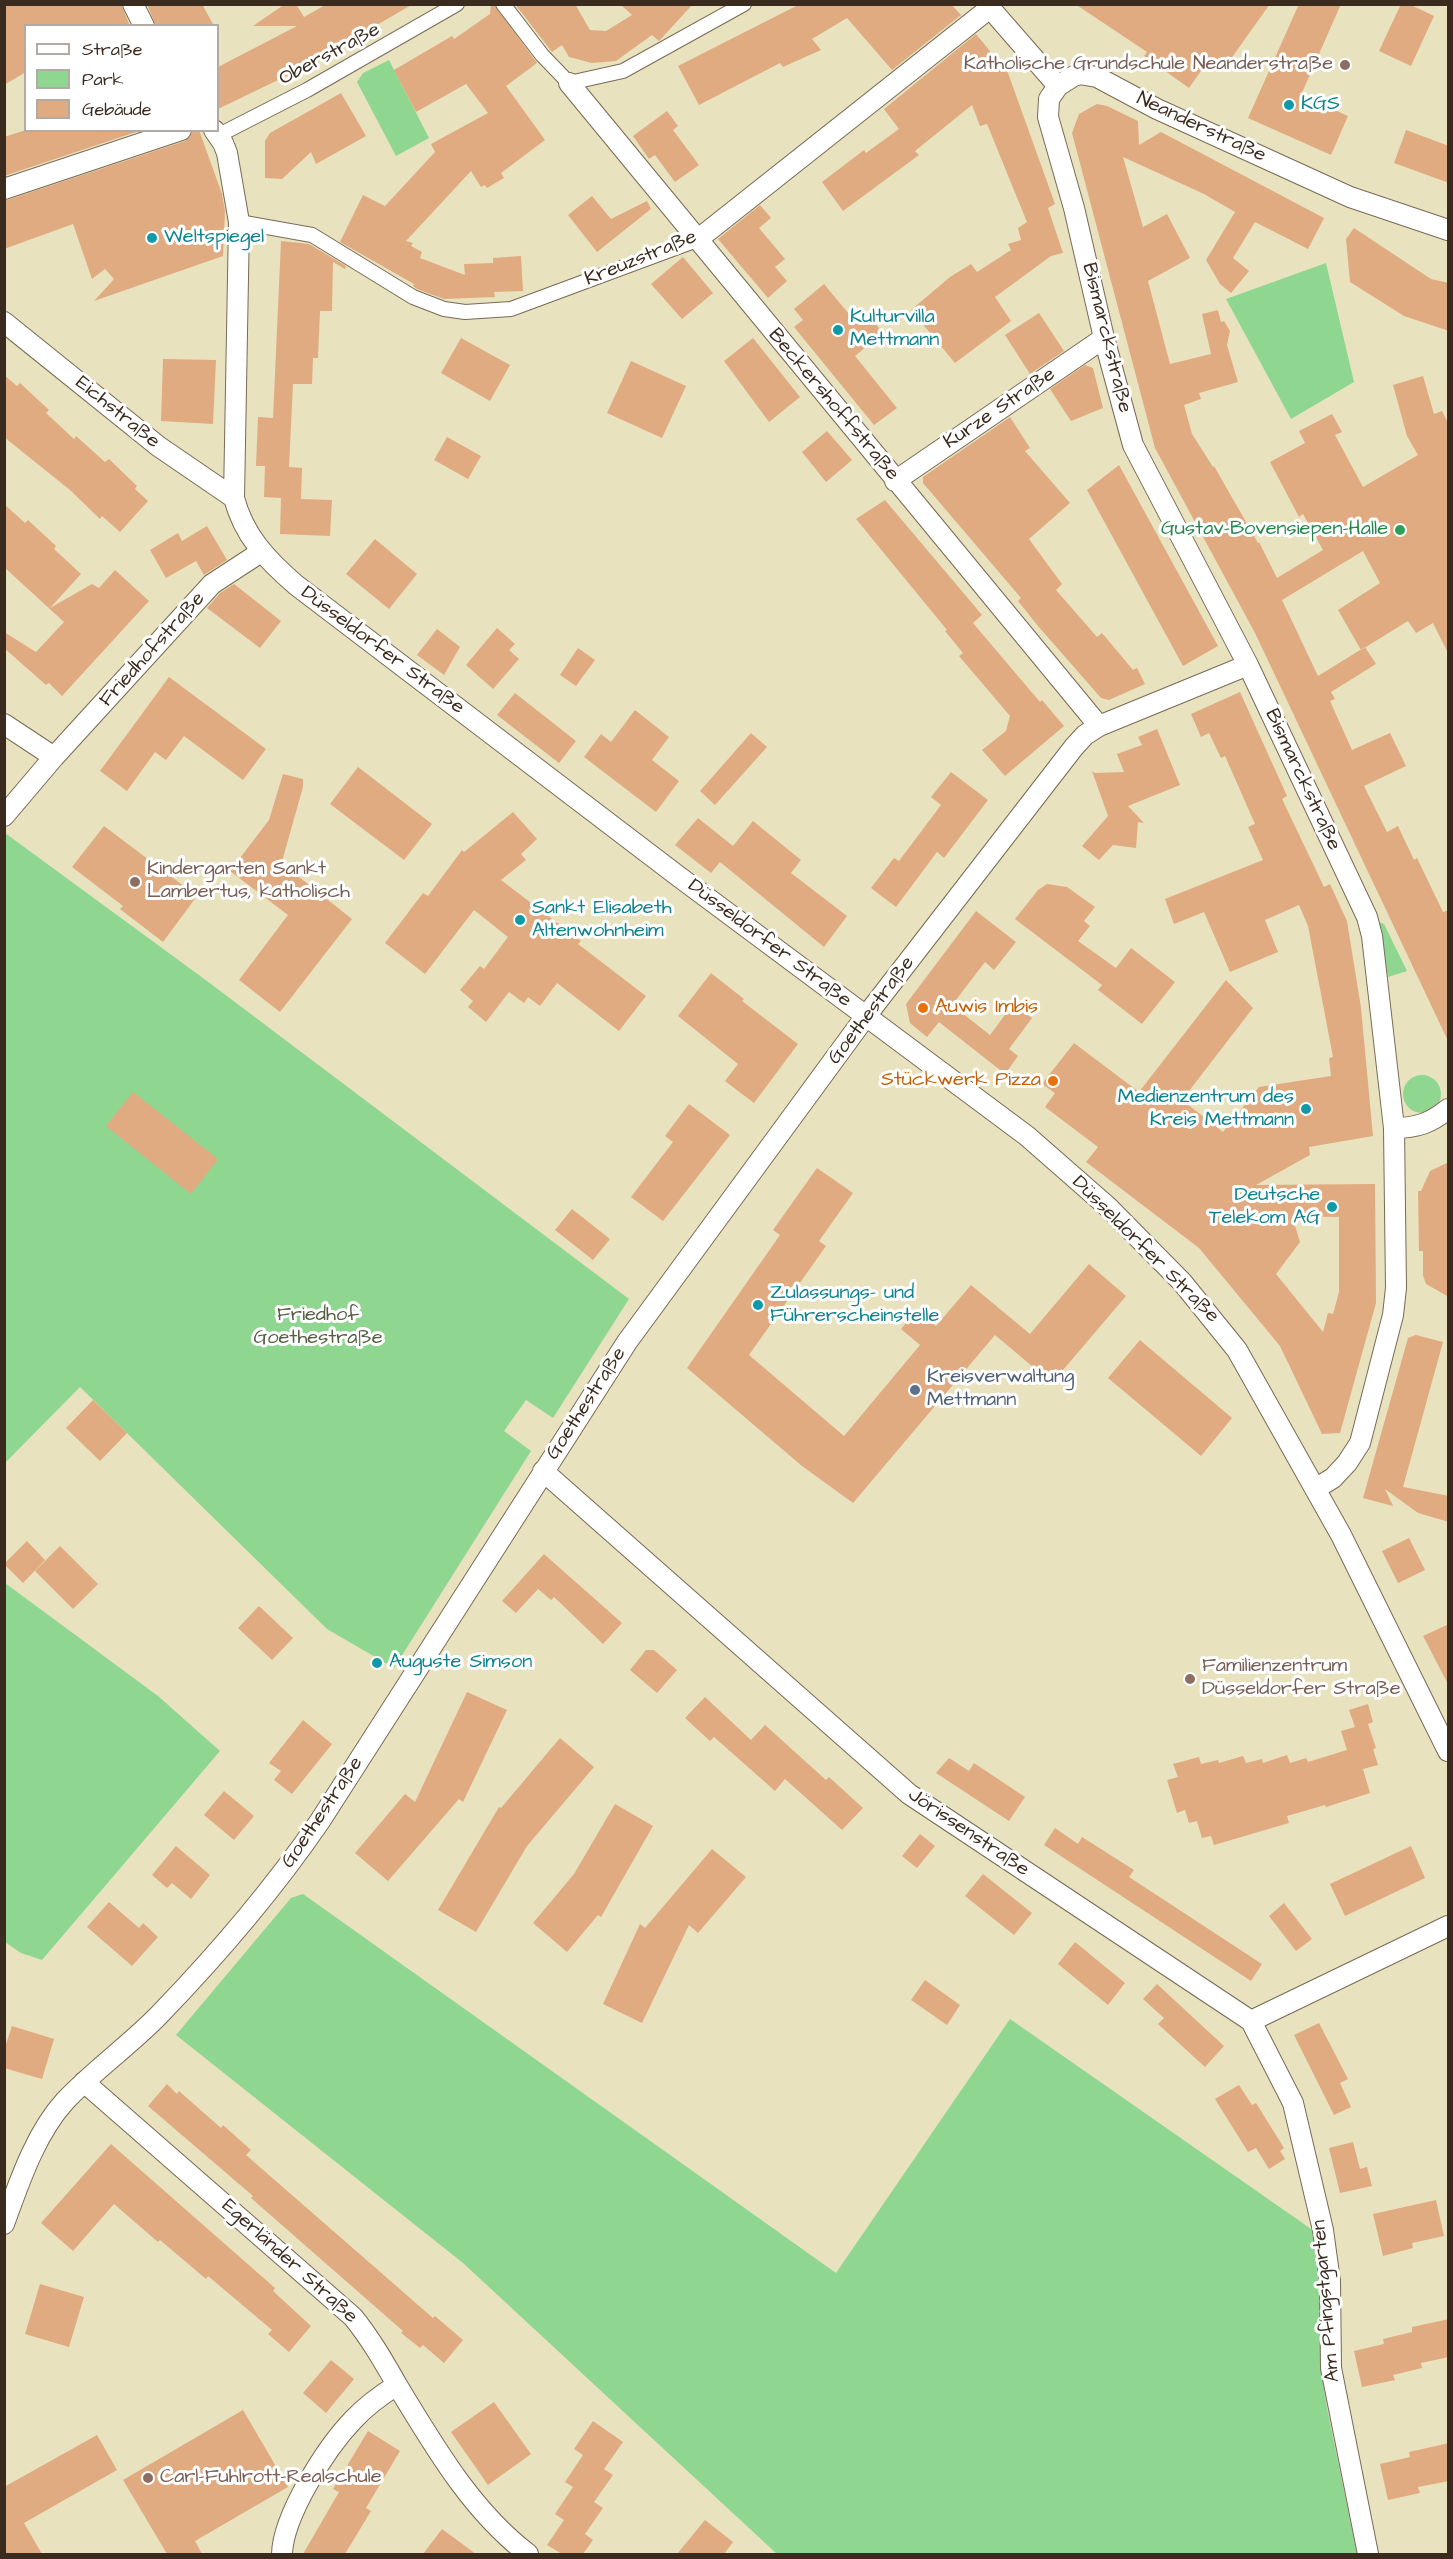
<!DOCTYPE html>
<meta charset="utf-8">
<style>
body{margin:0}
#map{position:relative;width:1453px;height:2559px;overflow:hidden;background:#e9e2bf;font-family:"Architects Daughter",sans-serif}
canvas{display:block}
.frame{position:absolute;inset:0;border:6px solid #3b2a1e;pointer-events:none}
.legend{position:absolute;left:24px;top:24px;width:195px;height:108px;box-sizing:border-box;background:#fff;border:2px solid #b1aaa5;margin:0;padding:8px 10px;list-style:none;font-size:18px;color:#3b2a1e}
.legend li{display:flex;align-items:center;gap:12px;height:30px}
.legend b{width:30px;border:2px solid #b1aaa5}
</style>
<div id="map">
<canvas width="1453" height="2559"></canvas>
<div class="frame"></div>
<ul class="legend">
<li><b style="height:8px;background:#fff"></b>Straße</li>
<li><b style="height:16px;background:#8fd691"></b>Park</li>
<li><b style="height:16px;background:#e0ab81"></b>Gebäude</li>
</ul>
</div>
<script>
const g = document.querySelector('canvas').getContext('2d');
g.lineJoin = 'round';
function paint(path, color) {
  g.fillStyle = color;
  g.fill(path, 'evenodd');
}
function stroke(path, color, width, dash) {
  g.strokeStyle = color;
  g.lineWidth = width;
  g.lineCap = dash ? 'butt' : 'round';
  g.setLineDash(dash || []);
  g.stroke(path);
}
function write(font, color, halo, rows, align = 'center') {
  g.font = font + ' "Architects Daughter",sans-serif';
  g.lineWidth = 6;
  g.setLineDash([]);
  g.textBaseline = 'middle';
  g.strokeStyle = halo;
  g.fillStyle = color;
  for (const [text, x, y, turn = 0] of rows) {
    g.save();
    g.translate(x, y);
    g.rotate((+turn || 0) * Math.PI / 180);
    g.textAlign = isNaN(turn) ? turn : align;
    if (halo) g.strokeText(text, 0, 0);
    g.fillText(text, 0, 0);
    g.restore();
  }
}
const green = new Path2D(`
 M389,60L429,138L396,156L357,82L363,73Z
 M1326,263L1354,382L1291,419L1226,299Z
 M5,833L207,981L629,1299L553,1418L526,1400L504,1431L531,1451L394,1668L327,1629L80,1387L5,1463Z
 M1379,922L1384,924L1407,971L1388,977Z
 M1403 1094a19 19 0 1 1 38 0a19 19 0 1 1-38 0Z
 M5,1583L158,1696L220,1751L42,1960L21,1953L5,1942Z
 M303,1894L836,2273L1010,2019L1314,2231L1322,2284L1320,2361L1327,2408L1357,2554H777L463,2263L176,2035L291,1898Z`);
const building = new Path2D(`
 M4,4H121L130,26H26V72L4,85Z
 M147,4H202L214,26H156Z
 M285,4H296L304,17L327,4H413L301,69L218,109V67L297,26H253Z
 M491,4H494L537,63L506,86L545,140L501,173L504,178L487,188L485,185L481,187L471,171L406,241L413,243L411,246L422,252L420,258L465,275L464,264L493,263V258L521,256L523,291L494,292L495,297L444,299L417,289L413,286L414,284L340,242L363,195L385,206L435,152L431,144L488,113L466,84L416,112L394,70L452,36L454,39L490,14Z
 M515,4H575L590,30L606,31L632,15L620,4H693L659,41L652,35L616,61L592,63L569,57L562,45L552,52Z
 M800,4H951L961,15L892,70L847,18L812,39L821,50L783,67L780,63L699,105L678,66Z
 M1075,4H1270L1223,70L1208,61L1189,88L1144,56L1147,52Z
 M1299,4H1341L1301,95L1348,116L1331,155L1248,118Z
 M1401,4H1409L1434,16L1411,66L1379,51Z
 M976,34L1008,73L1055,204L1048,208L1063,253L1051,256L995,297L1011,321L955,363L911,310L950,277L971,264L977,272L1011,250L1008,244L1021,240L1018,228L1027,222L987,124L980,126L972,105L915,151L919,155L843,211L822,182L864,150L866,153L899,129L884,109Z
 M341,93L366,136L316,164L311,152L282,179L265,178V141L270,133Z
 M1097,104L1107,106L1138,121L1139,145L1161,132L1324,218L1308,249L1255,222L1233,258L1249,271L1231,293L1220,284L1206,260L1235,212L1204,194L1123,157L1143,227L1167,214L1190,258L1148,281L1170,364L1211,354L1202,314L1218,310L1221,322L1224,321L1230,331L1227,345L1238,382L1199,393L1201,399L1184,405L1192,434L1213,467L1214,466L1258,543L1259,542L1277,578L1323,550L1303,514L1299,517L1270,462L1305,443L1299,431L1332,414L1342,432L1335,435L1363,487L1418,455L1407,436L1393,385L1423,376L1434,414L1442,411L1449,425V655L1433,623L1416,633L1408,621L1361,650L1338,610L1380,583L1363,551L1282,600L1318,676L1365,647L1376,664L1331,692L1335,699L1330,701L1352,750L1390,733L1406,766L1364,786L1387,832L1398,826L1414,860L1417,858L1443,912L1449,910V1043L1255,633L1155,448L1072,133L1079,114Z
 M667,111L678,126L673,130L699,165L675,182L655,155L649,159L633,136Z
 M26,130H142L4,176V137Z
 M193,130H199L222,194L225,211L223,256L94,301L114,279L105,269L92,279L73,224L4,249V201L185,141L190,137Z
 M1406,130L1449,146V183L1394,163Z
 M592,196L611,219L647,201L651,209L597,252L568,215Z
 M760,205L771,218L759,228L785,259L775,267L787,281L768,298L718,239Z
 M1354,228L1431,279L1449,283V331L1404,316L1350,282L1346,239Z
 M281,241L309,244L346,266L345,269L333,262L332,311H320L318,358H313L312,384H293L289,467L302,468L301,499L332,500L330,536L280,534L281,498L264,497L265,466H256L258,417L273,418Z
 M683,257L713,293L682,319L651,284Z
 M824,284L854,320L865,311L883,333L855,356L897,408L874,425L794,327L803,320L794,309Z
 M1039,313L1064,351L1030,374L1005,335Z
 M461,338L510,365L490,401L441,373Z
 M753,338L800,397L769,422L724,361Z
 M163,359L216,360L213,424L161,421Z
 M631,361L686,386L662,438L607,413Z
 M1085,365L1093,368L1103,408L1071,421L1050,389Z
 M4,375L17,386L20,383L49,410L46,413L74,439L76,436L105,462L109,459L137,486L135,489L148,501L120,532L102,516L100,519L70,490L4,437Z
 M1010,417L1030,448L1025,451L1070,503L1029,539L1062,584L1056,590L1097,637L1102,633L1133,670L1137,668L1145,684L1109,700L1101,698L1038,626L1018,601L1021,598L923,483V477Z
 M827,431L852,460L826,482L802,452Z
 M447,437L481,456L468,479L434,460Z
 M1119,465L1218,646L1183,666L1087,490Z
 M885,500L982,615L973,623L1040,702L1042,700L1064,726L1005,776L982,750L1006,731L1010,716L959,656L963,653L945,631L947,630L856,519Z
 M4,504L25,523L28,520L56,546L54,549L81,574L50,608L92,584L99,588L115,570L149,601L62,696L49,683L46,685L4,648V632L36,652L64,622L4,567Z
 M207,526L227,560L204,575L196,561L166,578L150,550L178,533L182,541Z
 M375,539L417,574L389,609L346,574Z
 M234,584L281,621L260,648L207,608L220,593Z
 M497,628L515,644L509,650L519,659L493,689L466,665Z
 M437,629L460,647L444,675L417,655Z
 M578,648L595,660L576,686L560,675Z
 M169,677L266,749L243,780L184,736L166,760L155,752L127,791L100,771Z
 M1240,692L1287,796L1282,799L1324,887L1330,884L1347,921L1361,1008L1373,1136L1309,1147L1310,1155L1256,1185L1375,1184L1376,1303L1340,1433L1322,1434L1280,1346L1199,1248L1086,1162L1098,1147L1045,1107L1055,1093L1042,1084L1074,1043L1139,1092L1226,980L1253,1008L1182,1100L1223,1132L1259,1087L1331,1076L1329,1058L1333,1057L1308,926L1299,905L1265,920L1278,952L1230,972L1204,912L1174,924L1165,899L1263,860L1248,827L1255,824L1225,756L1221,758L1209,733L1201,737L1191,714ZM1292,1216L1339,1217V1292L1333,1314L1328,1313L1323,1332L1276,1274L1300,1242Z
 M515,693L576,741L559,763L497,715Z
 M635,710L669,737L652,760L679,781L656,812L584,757L601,734L611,742Z
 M1157,729L1180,785L1128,806L1144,823L1138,822L1136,848L1113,845L1099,860L1082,846L1108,816L1092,771L1095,773L1124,772L1117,754L1142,745L1138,737Z
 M751,733L767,747L715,805L700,791Z
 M358,767L432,824L404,860L330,804Z
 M951,772L988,800L944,858L937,852L896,907L871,888L894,858L899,861L941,805L931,797Z
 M283,774L303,779V787L279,872L284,865L352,919L280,1012L239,980L288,915L230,871L269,820Z
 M513,812L537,839L521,854L526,860L501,880L581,941L578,944L646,996L619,1031L557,983L540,1006L528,997L524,1003L509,992L486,1022L468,1007L473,1001L460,990L480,966L484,969L508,937L474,910L425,974L385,943L423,893L428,896L462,850L464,852Z
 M698,818L733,846L753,821L801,860L791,873L847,916L824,947L720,862L711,873L675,845Z
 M104,826L197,896L163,942L120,909L123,906L72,867Z
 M1047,884L1067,887L1095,907L1084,921L1090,926L1078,941L1116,968L1131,948L1175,982L1142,1024L1098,990L1102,985L1015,919L1038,890Z
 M976,911L1016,942L994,970L985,962L952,1005L990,1035L1013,1004L1032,1018L1009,1049L1018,1056L1008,1070H1000L939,1022L927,1037L910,1023L906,1004Z
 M711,973L744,999L742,1001L798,1044L754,1103L725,1081L738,1064L678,1016Z
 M133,1092L218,1159L191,1194L106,1126Z
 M689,1104L730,1135L663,1221L631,1197L673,1142L665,1136Z
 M1449,1162V1297L1426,1284L1423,1275V1251H1419L1418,1191H1421L1430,1171Z
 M817,1168L853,1193L819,1241L826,1246L749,1355L844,1436L920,1345L901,1329L917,1310L936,1326L971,1285L1030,1334L1089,1264L1126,1296L1052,1383L995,1335L853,1503L802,1466L687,1368L780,1235L773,1230Z
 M572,1209L610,1239L593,1260L555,1230Z
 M1416,1335L1443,1342L1403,1487L1449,1496V1522L1418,1513L1385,1489L1393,1506L1363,1498L1408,1338Z
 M1140,1340L1232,1418L1201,1456L1108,1378Z
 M93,1400L127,1433L100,1461L66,1428Z
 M1409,1538L1425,1570L1398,1583L1382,1551Z
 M27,1541L45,1560L23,1583L4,1564Z
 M60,1546L98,1584L73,1609L35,1571Z
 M544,1554L622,1623L603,1644L554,1597L551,1600L538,1589L516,1613L502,1601Z
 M259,1606L293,1638L272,1660L238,1628Z
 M1449,1624V1686L1423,1636Z
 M646,1650H654L677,1670L657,1693L630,1670Z
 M467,1692L507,1710L463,1802L459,1799L388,1881L355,1853L405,1794L415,1802Z
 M705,1697L751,1740L765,1725L826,1780L829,1777L863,1808L842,1830L785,1779L775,1791L714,1737L710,1741L685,1718Z
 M1368,1704L1373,1722L1368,1724L1376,1748L1373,1749L1378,1765L1363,1769L1370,1793L1326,1807L1325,1805L1287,1816L1289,1823L1214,1845L1211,1836L1202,1838L1197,1821L1189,1823L1185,1810L1177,1813L1167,1780L1178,1777L1173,1764L1199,1757L1201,1764L1218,1760L1219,1763L1243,1756L1246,1763L1262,1759L1263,1763L1287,1755L1290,1763L1306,1758L1308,1762L1347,1750L1341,1731L1355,1727L1349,1710Z
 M303,1720L332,1744L292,1794L274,1780L281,1771L269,1763Z
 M560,1738L594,1767L527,1846L476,1932L438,1910L499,1807L501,1808Z
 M949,1758L969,1771L974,1763L1025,1797L1009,1821L936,1773Z
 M224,1791L254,1816L234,1840L204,1815Z
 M615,1804L653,1826L601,1917L598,1915L567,1952L533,1923L574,1874Z
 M1055,1828L1078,1844L1082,1837L1134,1870L1129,1877L1262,1964L1251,1981L1044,1845Z
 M920,1834L935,1846L917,1868L902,1856Z
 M176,1846L210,1875L191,1899L172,1883L167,1888L152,1875Z
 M1411,1846L1425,1878L1345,1916L1330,1884Z
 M712,1849L746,1877L698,1933L689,1925L642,2023L603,2004L640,1924L645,1928Z
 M983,1874L1032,1913L1014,1935L965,1896Z
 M109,1902L139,1928L143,1923L158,1937L132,1966L87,1927Z
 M1284,1903L1312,1939L1296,1951L1269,1916Z
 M1075,1942L1125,1983L1108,2005L1058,1964Z
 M925,1980L960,2005L947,2025L911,2000Z
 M1157,1984L1224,2046L1205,2067L1158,2024L1164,2018L1143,1999Z
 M1319,2023L1348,2079L1340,2083L1351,2107L1334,2115L1294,2035Z
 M12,2026L54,2039L42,2079L4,2068V2050Z
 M167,2084L177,2094L179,2091L221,2128L223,2125L251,2150L246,2155L433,2318L435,2316L463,2340L444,2363L423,2345L420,2348L401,2333L403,2331L251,2198L253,2196L148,2106Z
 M1239,2085L1252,2105L1256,2103L1284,2148L1280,2151L1285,2159L1269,2169L1256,2148L1248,2152L1215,2099Z
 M1353,2142L1360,2169L1367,2167L1372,2186L1340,2193L1329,2148Z
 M111,2144L275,2288L273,2291L311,2326L289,2352L268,2334L272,2330L208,2276L206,2279L160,2240L158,2242L114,2204L73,2251L41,2223Z
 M1436,2200L1444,2236L1412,2243L1413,2248L1383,2256L1373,2214Z
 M40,2284L84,2297L69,2347L25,2334Z
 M1449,2319V2357L1421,2363L1422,2368L1393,2375L1395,2380L1362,2387L1354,2351L1384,2344L1383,2339L1412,2332V2327Z
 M331,2360L354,2379L326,2413L303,2393Z
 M494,2402L531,2454L488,2485L451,2432Z
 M243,2410L288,2487L195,2541L202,2554H167L123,2480Z
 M593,2421L623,2442L604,2469L613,2475L594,2502L603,2508L585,2534L593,2540L583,2554H562L547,2545L564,2520L555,2514L573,2487L565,2482L583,2455L574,2449Z
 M368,2431L400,2451L366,2508L371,2511L345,2554H303L339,2492L333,2489Z
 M97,2435L117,2470L24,2523L42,2554H4V2487Z
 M1449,2443V2481L1418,2487L1420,2493L1388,2500L1380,2464L1410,2457L1409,2452Z
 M705,2520L733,2542L724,2554H677Z
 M442,2529L476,2554H423Z`);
const pedestrian = new Path2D(`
 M503,4L542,55L569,83L623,71L744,4
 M219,135L307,90L457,4
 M239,222L312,235L413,297L444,309L465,312L511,309L697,240`);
const minor = new Path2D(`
 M133,4L144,26
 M569,83L1099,726
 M214,130L223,143L227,153L239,222L234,498C244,536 267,560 296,585L678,876L1027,1136L1108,1207L1182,1282L1237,1350L1341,1535L1448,1751
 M4,189L181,130
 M697,240L990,8L1058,86
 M4,322L158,446L234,498
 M895,481L1104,338
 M4,724L54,757
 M4,816L54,757L212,584L261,552
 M1394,1128C1417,1128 1431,1123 1448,1109
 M543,1471L909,1794L1251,2021
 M1315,1489L1333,1478L1347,1463L1360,1443L1393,1315L1396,1288L1394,1128L1372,936L1367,917L1248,665L1133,445L1104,338L1074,208L1048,117L1049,99L1058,86L1072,77L1079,74L1097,77L1157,109L1350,197L1448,230
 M1251,2021L1293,2103L1323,2230L1330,2281L1331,2368L1368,2554
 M1251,2021L1448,1926
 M84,2082L353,2317C371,2339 385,2364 400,2390C436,2449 472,2511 528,2554
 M4,2224C19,2183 35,2134 65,2101C94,2070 130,2045 159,2015C218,1954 272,1891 320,1821L627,1342L866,1016L1074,747L1085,735L1099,726L1248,665
 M282,2554C283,2516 326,2448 353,2420C366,2406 381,2395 397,2385`);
const markers = [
 [1345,65,6,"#8d6e63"],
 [1289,105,6,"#0f9aa8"],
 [152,238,6,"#0f9aa8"],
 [838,330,6,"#0f9aa8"],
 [1400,530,6,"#2e9e5b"],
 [135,882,6,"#8d6e63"],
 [520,920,6,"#0f9aa8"],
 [923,1008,6,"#e8710a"],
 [1053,1081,6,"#e8710a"],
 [1306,1109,6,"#0f9aa8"],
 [1332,1207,6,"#0f9aa8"],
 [758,1305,6,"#0f9aa8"],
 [915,1390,6,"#5c6f8a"],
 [377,1663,6,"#0f9aa8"],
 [1190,1679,6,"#8d6e63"],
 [148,2478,6,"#8d6e63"]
];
const streetNames = [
 ["Oberstraße",330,55,-28],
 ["Neanderstraße",1201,128,25],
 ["Kreuzstraße",641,259,-22],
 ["Bismarckstraße",1106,338,76],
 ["Beckershoffstraße",833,405,50],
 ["Kurze Straße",1000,409,-34],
 ["Eichstraße",117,413,39],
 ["Friedhofstraße",153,650,-48],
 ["Düsseldorfer Straße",382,651,37],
 ["Bismarckstraße",1302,780,65],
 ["Düsseldorfer Straße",769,944,37],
 ["Goethestraße",872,1011,-53],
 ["Düsseldorfer Straße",1145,1250,45],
 ["Goethestraße",587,1404,-57],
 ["Goethestraße",323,1813,-56],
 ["Jörissenstraße",968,1833,34],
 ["Egerländer Straße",289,2262,42],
 ["Am Pfingstgarten",1327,2301,-95]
];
const educationNames = [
 ["Katholische Grundschule Neanderstraße",1333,65,"right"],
 ["Kindergarten Sankt",147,870],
 ["Lambertus, katholisch",147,893],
 ["Familienzentrum",1202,1667],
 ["Düsseldorfer Straße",1202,1690],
 ["Carl-Fuhlrott-Realschule",160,2478]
];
const cultureNames = [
 ["KGS",1301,105],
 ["Weltspiegel",164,238],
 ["Kulturvilla",850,318],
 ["Mettmann",850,341],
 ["Sankt Elisabeth",532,909],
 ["Altenwohnheim",532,932],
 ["Medienzentrum des",1294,1098,"right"],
 ["Kreis Mettmann",1294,1121,"right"],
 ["Deutsche",1320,1196,"right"],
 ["Telekom AG",1320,1219,"right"],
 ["Zulassungs- und",770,1294],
 ["Führerscheinstelle",770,1317],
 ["Auguste Simson",389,1663]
];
const leisureNames = [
 ["Gustav-Bovensiepen-Halle",1388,530]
];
const foodNames = [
 ["Auwis Imbis",935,1008],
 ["Stückwerk Pizza",1041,1081,"right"]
];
const parkNames = [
 ["Friedhof",318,1316],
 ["Goethestraße",318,1339]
];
const serviceNames = [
 ["Kreisverwaltung",927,1378],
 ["Mettmann",927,1401]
];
paint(green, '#8fd691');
paint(building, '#e0ab81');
stroke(pedestrian, '#786a56', 16);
stroke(minor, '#786a56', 22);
stroke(pedestrian, '#fff', 14);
stroke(minor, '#fff', 20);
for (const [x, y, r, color] of markers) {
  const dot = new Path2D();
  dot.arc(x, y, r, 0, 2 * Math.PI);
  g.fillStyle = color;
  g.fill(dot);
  stroke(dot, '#fff', 2);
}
write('20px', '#3b2a1e', '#fff', streetNames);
write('20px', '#785e54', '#fff', educationNames, 'left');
write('20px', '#0d838f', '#fff', cultureNames, 'left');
write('20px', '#27864d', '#fff', leisureNames, 'right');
write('20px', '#c56008', '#fff', foodNames, 'left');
write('20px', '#545e40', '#fff', parkNames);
write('20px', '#4e5e75', '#fff', serviceNames, 'left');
</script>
